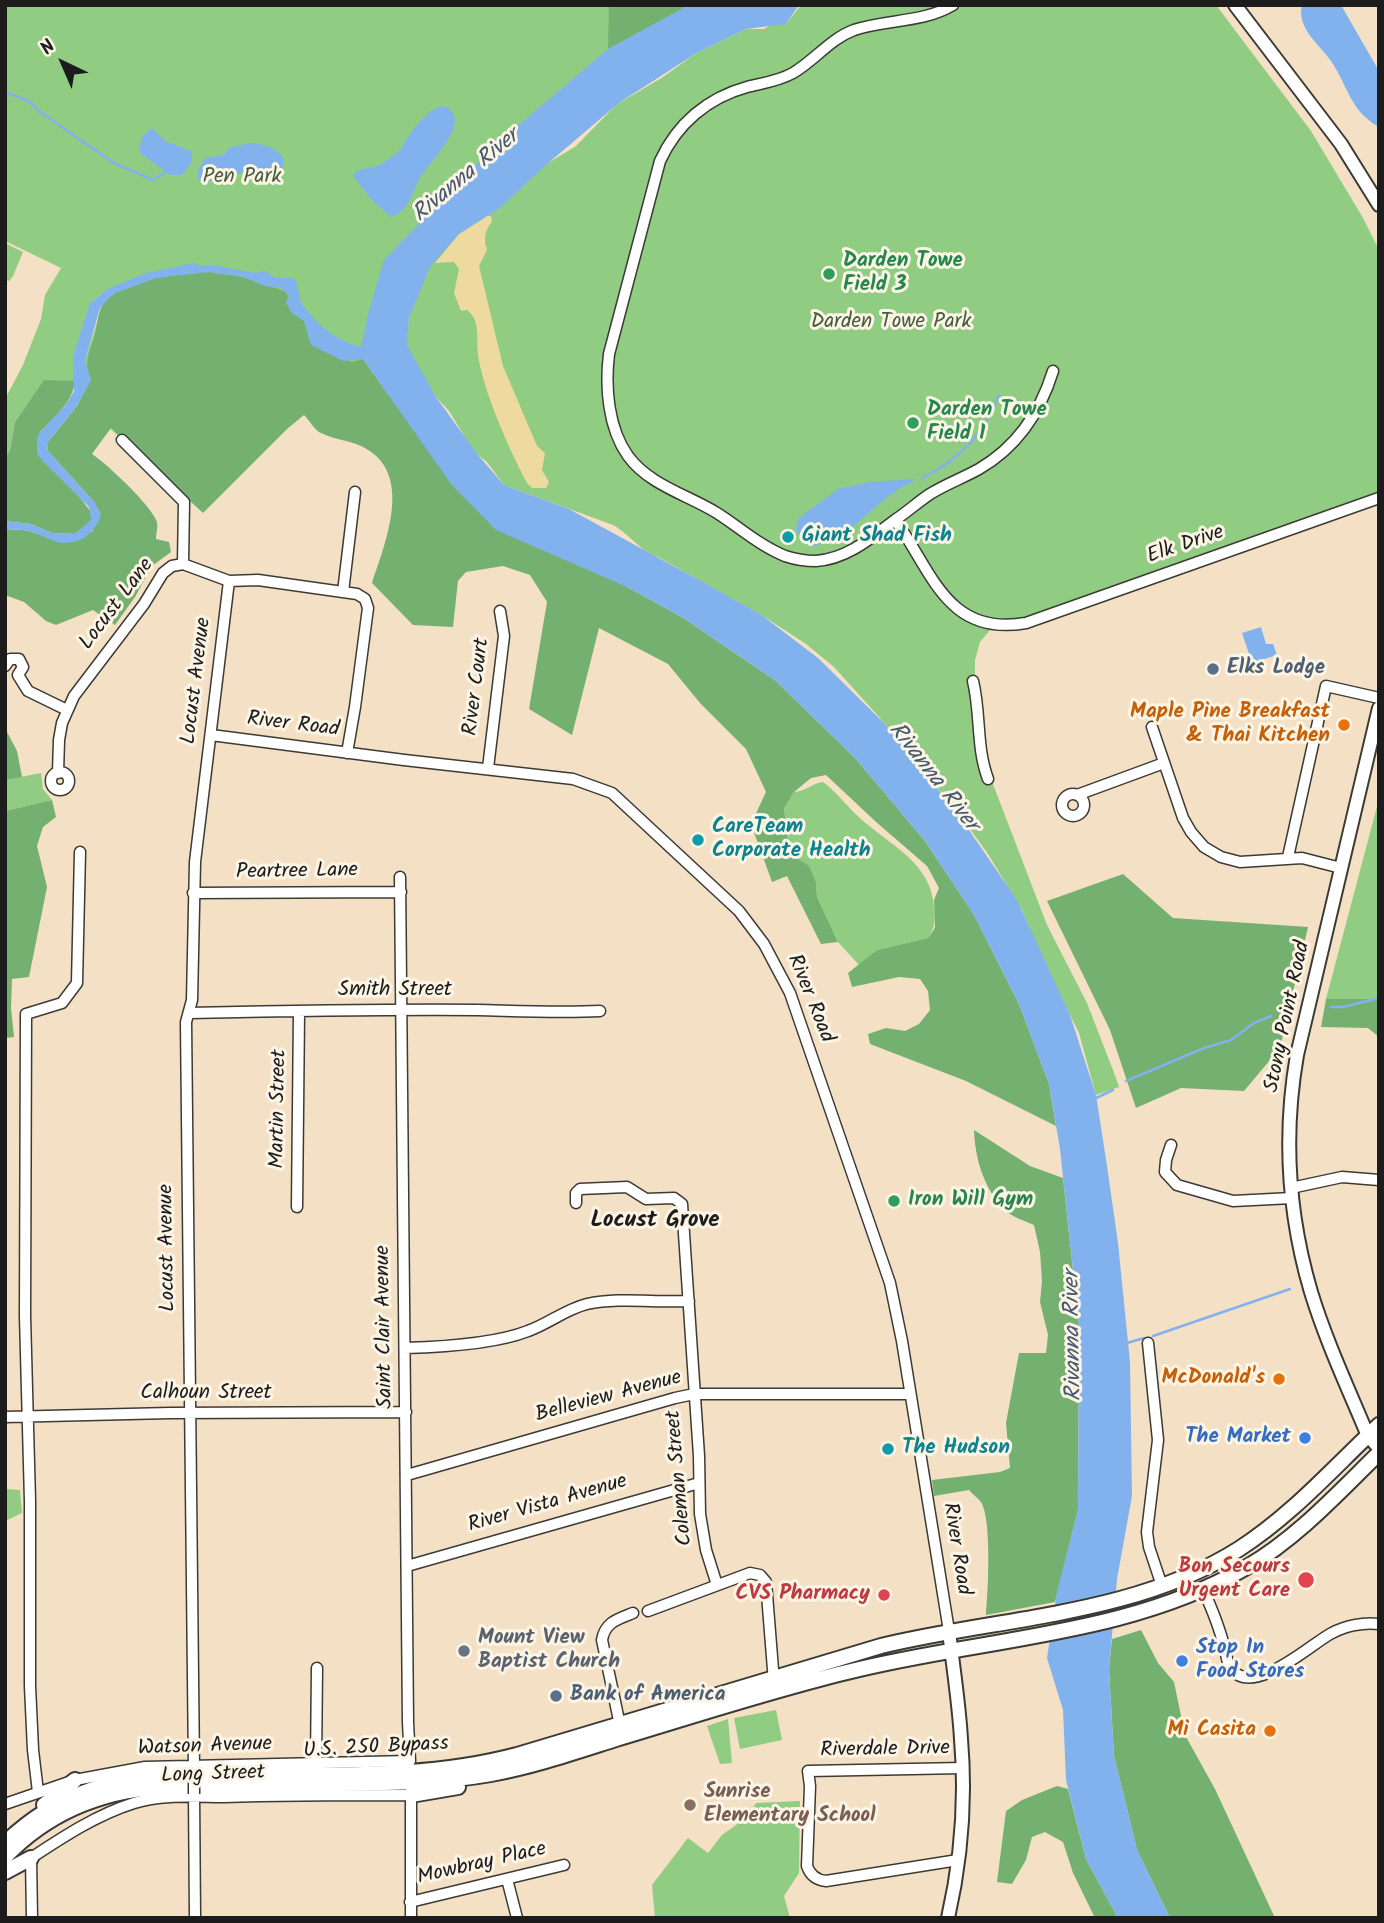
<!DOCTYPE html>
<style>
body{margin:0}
#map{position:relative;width:1384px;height:1923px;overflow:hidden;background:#f4e1c5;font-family:Kalam,sans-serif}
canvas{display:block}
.frame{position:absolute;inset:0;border:7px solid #1c1c1c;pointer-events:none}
.north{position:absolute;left:28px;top:28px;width:70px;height:70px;-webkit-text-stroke:5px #fcf5e5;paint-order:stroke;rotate:316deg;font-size:19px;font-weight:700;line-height:28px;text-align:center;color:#1c1c1c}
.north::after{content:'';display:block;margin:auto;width:24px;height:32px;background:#1c1c1c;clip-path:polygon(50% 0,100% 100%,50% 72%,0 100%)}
</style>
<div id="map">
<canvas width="1384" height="1923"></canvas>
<div class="frame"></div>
<div class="north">N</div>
</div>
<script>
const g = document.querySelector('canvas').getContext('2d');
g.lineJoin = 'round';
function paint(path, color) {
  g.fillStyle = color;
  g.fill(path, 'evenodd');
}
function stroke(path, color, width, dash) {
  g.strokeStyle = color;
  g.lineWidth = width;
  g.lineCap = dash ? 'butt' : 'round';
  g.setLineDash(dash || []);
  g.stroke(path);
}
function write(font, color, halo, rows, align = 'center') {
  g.font = font + ' Kalam,sans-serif';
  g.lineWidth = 6;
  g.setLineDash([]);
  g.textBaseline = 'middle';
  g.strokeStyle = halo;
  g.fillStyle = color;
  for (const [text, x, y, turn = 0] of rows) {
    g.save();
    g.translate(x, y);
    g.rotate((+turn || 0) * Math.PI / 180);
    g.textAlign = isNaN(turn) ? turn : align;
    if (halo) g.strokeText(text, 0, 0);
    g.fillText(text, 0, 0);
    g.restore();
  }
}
const green = new Path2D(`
 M5,5H736L395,258L377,350L196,506L74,396L107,290L90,303L75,381H44L15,422L10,450L5,458V399L23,365L41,319L45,295L61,268L5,241Z
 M801,5H1216L1311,131L1363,218L1379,250V500L1032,622L996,623L980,642L975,660V680L986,766L1047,925L1087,1003L1116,1078L1119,1087L1096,1095L1079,1033L1042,958L1022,910L988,854L962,818L879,717L834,667L806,644L763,616L658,557C636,548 632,536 613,525L504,485L487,462L474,452L449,411L436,397L406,348L409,319L424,263L535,171L576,146L616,105L663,77L695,54L746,29H764L772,24H786Z
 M5,243L23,252L13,276L9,281L5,280Z
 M41,773L43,789L52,800L5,811V780Z
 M823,782C838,793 848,808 862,820C890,845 932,863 934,908C935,921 935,928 928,938L877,950L859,965L838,942L817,897L816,882L809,867L795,857L788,841L784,807L794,792C805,792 812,783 823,782Z
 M1379,799V999H1326Z
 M5,1489L20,1490L22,1513L5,1521Z
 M776,1710L782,1740L740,1749L734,1718Z
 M728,1719L732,1763L720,1764L707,1726Z
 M800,1801L799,1873L784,1896L790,1918H655L652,1885L688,1838L708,1853L722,1835L746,1818L756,1803Z`);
const forest = new Path2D(`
 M609,5H689L608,49Z
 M209,272L243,277L287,292L291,312L304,321L311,345L352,362L363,359L388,394L627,587L682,617L776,681L856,759L925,841L974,915L1019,1004L1049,1084L1056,1126L966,1081L870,1044L868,1034L886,1028L905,1031L919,1024L930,1010L928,991L920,979L899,977L852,987L848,973L877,950L928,938L935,928L934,900L939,888L927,866L875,821L826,775L811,778L794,792L784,808L788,841L795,857L809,866L816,882L817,897L838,942L821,944L787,876L772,882L751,824L766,792L746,749L700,703L668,664L599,628L572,735L529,709L547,602L530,575L503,566L466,572L458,581L453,627L413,625L372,583C386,541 415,471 361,446C348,440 331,439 319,432C314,429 309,420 304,415L287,429L203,513L111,428L92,454C107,464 152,506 157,522C158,527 156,535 156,539L169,542L171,552L152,566L135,597L115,625L93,610L56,625L46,621L24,602L5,595V529C13,530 21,529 28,531C63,540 56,549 93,531L95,503L48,451L47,443L77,406L91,380C84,363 88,355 94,338C97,329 97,315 102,306C119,279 179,273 209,272Z
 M44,380L75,381C73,402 54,418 40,432L42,460L74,490L92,513L91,521L75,534L52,533L31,524L5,521V458L10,450L15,422Z
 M5,728L17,751L22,777L5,780Z
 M52,800L56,817L43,827L37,846L47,887L29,977L12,979L11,1008L14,1037L5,1038V811Z
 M1123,874L1173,918L1308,927L1280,1048L1244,1091L1181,1088L1136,1108L1110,1030L1047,901Z
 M1326,999H1379V1037L1368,1028L1321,1027Z
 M974,1130L1030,1166L1063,1178L1079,1327L1078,1510L1055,1602L986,1615C988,1592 992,1520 981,1502C978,1498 972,1494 969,1490L934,1496L932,1480L1000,1472L1010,1468L1006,1423L1019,1353H1046L1048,1335L1040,1302L1042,1281L1040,1252L1034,1225C1025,1221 1012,1217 1005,1210C984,1189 975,1159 974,1130Z
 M1141,1630L1158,1663L1174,1682L1185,1735L1215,1789L1275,1918H1170L1137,1850L1114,1756L1109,1669L1112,1639Z
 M1057,1786L1068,1789L1086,1859L1118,1918H1095L1073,1873L1063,1842L1045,1832L1032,1837L1026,1860L1012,1884L997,1882L1006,1811L1022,1800Z`);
const sand = new Path2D(`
 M487,216H491L492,221C485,232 483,237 487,250L479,266L503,366L537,446L545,453L542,470L549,482L546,488H532L527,483C509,449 484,393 478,355C476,340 481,320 467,310L461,311L454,293L459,269L454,262L435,263L459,234Z`);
const water = new Path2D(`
 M689,5H799L786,24L746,29L695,54L619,103L546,165L500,208L459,234L430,267L409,318L407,345L436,397L478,455L504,485L569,509L712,587L763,616L818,658L883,722L958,814L1017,900L1070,1015L1096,1095L1107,1166L1118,1243L1130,1362L1132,1496L1117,1579L1109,1669L1114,1756L1137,1850L1170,1918H1118L1086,1859L1066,1780L1063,1710L1047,1658L1057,1592L1078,1510L1079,1327L1060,1149L1049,1084L1019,1004L974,915L925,841L856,759L776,681L682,617L627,587L496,530L451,484L363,359L343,361L311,345L304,321L291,312L286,302L289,296L281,288L265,286L243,277L209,272L156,278L113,294L100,308L85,361L91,380L77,406L47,443L48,451L95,503L101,514C96,535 75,548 54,541C45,538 37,533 28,531C20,529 13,530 5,529V521L31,524L52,533L75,534L91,520L89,507L42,460L37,454V439L40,432L65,406L74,391L73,356L90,303L108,289L126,281L143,274L179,266L194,263L199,266L212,265L255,273L265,271L275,278H294C300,287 297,296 303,305C316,325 338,341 361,347L369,311L384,260L493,147L608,49Z
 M1302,5H1341L1379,71V127C1350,111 1348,86 1331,61C1320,45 1296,28 1302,5Z
 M442,106C478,117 428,163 420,178C411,194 410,210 391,217L371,199L353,176C358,166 372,170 381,164C387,160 395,155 400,150C403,148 403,143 406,140C414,128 427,110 442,106Z
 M152,128L165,141L191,151C195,160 188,168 182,175H170L139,152L142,137Z
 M252,143C266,145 285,149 284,166C275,175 259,170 246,172C230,174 213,185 198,179V170L205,158L223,155L231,147Z
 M916,479C910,484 897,489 889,496C864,514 844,543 810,546L801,539L796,530L798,520L803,515L838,489L870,482Z
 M1261,627L1266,644H1273L1277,655L1252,663L1242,633Z`);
const stream = new Path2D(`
 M5,92L29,101L40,112L114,163L153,180L166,172
 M922,478C959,460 985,433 999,395
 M1331,1007H1343L1379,998
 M1126,1081L1204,1048L1231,1040L1254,1023L1271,1016
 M1094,1099L1113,1090
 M1153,1336L1290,1289
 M1127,1343L1144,1338`);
const minor = new Path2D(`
 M953,5C923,23 887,19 854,30C830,39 815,60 793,73C779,81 763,83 747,87C707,98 677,124 660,161L609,354C605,387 608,428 628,456C649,485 688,495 717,513C739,527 760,546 785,556C794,559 806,561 816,561C847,559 871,538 895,520C932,570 946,637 1026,623L1379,498
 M122,440L184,502L183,564
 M895,520C907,512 918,502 930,494C946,484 963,478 979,469C1017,447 1040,413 1053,371
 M343,592L355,492
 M5,666L10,659H19L23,667L18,675
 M18,675L28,691L67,710
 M973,681C981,714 976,747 988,779
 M1152,727L1183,818L1191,832L1204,847L1221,857L1240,862L1302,858L1341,868
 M211,735L404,760L573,779L612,793L739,911L764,944L790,993L890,1283L902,1341L949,1631
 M488,768L504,636L500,611
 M51 781a9 9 0 1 1 18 0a9 9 0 1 1-18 0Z
 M58,773L59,740L62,723L74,696L144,604L163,573L172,566L183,564L229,581L258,580L357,594L365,599L368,608L355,707L347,753
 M1062 805a11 11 0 1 1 22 0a11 11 0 1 1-22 0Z
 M1077,795L1164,763
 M1288,857L1326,686L1379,698
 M193,893L401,892
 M189,1013C285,1011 381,1009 477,1010C519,1011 559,1013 600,1011
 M1171,1145L1166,1160L1165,1172L1177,1185L1233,1201L1292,1198
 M1291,1188L1342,1177L1379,1180
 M576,1203V1193L580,1189L627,1187L646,1199L674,1198L682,1204L699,1456L700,1514L706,1550L717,1585
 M297,1207L299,1012
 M1148,1343L1158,1440L1147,1532L1149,1547L1162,1586
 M405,1348C441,1347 495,1344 528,1331C548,1324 566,1309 587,1304C619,1297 656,1303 689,1301
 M5,1417L170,1413L406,1412
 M407,1475L675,1398L694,1394H910
 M407,1566L699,1483
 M1203,1589C1212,1609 1220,1628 1225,1650C1227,1656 1227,1665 1232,1670C1255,1697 1312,1643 1332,1633C1345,1626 1363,1622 1379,1624
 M648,1611L750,1573L760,1575L766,1582L774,1682
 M621,1730L602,1640C605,1622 618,1619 633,1613
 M316,1763L317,1668
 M194,1769L186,1022L192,1000L195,862L229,581
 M38,1792L33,1750L30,1686V1501L25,1316L26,1014L62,1003L77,983L80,852
 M194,1794L195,1918
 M5,1804L75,1780L145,1767L410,1761L408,1722L400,877
 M958,1860L826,1881C816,1880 810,1875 807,1866L810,1786L808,1771L963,1768
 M507,1879L517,1918
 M410,1902L564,1865
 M32,1918L31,1858C63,1837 96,1815 134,1803C163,1794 195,1797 224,1797C287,1795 349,1795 411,1795V1918`);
const major = new Path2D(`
 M1235,5L1341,144L1379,205
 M1379,708L1297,1055C1283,1135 1288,1214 1311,1292C1326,1341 1348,1388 1368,1436L1379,1448
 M948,1918C961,1861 966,1798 961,1739C959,1703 953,1667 949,1631`);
const highway = new Path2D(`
 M411,1795L458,1787
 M44,1805L75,1780
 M5,1843C29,1820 58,1801 90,1790C131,1775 174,1777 216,1776C316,1773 420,1781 517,1755L881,1646C1000,1617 1133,1616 1239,1549C1292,1515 1333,1468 1379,1425
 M5,1857C47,1813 101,1791 161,1787C219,1786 278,1785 336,1784C388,1783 440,1783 491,1774C534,1766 575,1752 616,1739C693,1716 769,1691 847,1672C980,1638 1126,1637 1247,1567C1297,1538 1338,1493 1379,1453
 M5,1872L31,1858`);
const minorBridge = new Path2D(`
 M194,1794V1770`);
const markers = [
 [829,274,7,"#2e9e5b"],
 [913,423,7,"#2e9e5b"],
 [788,537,7,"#0f9aa8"],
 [1213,669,7,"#5c6f8a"],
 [1344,725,7,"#e8710a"],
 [698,840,7,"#0f9aa8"],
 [894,1201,7,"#2e9e5b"],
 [1279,1379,7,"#e8710a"],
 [1305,1438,7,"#3f7fe0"],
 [888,1449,7,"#0f9aa8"],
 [1306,1580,9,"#e0444e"],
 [884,1595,7,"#e0444e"],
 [464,1651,7,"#6b7280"],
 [1182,1661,7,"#3f7fe0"],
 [556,1696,7,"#5c6f8a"],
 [1270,1731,7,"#e8710a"],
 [690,1805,7,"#8d6e63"]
];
const parkNames = [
 ["Pen Park",242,178],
 ["Darden Towe Park",891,323]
];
const leisureNames = [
 ["Darden Towe",843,262],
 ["Field 3",843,286],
 ["Darden Towe",927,411],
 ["Field 1",927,435],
 ["Iron Will Gym",908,1201]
];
const cultureNames = [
 ["Giant Shad Fish",802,537],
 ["CareTeam",712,828],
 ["Corporate Health",712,852],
 ["The Hudson",902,1449]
];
const streetNames = [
 ["Elk Drive",1186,546,-19],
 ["Locust Lane",118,605,-53],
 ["Locust Avenue",198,681,-83],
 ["River Court",478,687,-83],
 ["River Road",293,726,7],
 ["Peartree Lane",297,873,-1],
 ["Smith Street",395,991],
 ["River Road",809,999,68],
 ["Stony Point Road",1289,1017,-78],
 ["Martin Street",280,1109,-89],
 ["Locust Avenue",169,1248,-91],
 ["Saint Clair Avenue",386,1327,-91],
 ["Calhoun Street",206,1394],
 ["Belleview Avenue",609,1398,-15],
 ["Coleman Street",681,1478,-95],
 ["River Vista Avenue",548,1505,-16],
 ["River Road",955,1549,81],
 ["Watson Avenue",205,1748,-2],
 ["U.S. 250 Bypass",376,1749,-3],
 ["Riverdale Drive",885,1751,-1],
 ["Long Street",213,1776,-2],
 ["Mowbray Place",482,1865,-13]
];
const serviceNames = [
 ["Elks Lodge",1227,669],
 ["Bank of America",570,1696]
];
const foodNames = [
 ["Maple Pine Breakfast",1330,713],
 ["& Thai Kitchen",1330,737],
 ["McDonald's",1265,1379],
 ["Mi Casita",1256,1731]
];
const shopNames = [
 ["The Market",1291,1438],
 ["Stop In",1196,1649,"left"],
 ["Food Stores",1196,1673,"left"]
];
const healthNames = [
 ["Bon Secours",1290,1568],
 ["Urgent Care",1290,1592],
 ["CVS Pharmacy",870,1595]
];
const worshipNames = [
 ["Mount View",478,1639],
 ["Baptist Church",478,1663]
];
const educationNames = [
 ["Sunrise",704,1793],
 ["Elementary School",704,1817]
];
const waterNames = [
 ["Rivanna River",467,177,-40],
 ["Rivanna River",932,778,52],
 ["Rivanna River",1075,1336,-91]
];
const neighbourhoodNames = [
 ["Locust Grove",655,1222]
];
paint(green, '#90cc81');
paint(forest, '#74b06f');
paint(sand, '#eeda9e');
paint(water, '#82b2ed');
stroke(stream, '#82b2ed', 2.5);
stroke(minor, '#3c3a35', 13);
stroke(major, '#3c3a35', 16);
stroke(highway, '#3c3a35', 18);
stroke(minor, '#fff', 10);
stroke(major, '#fff', 12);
stroke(highway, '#fff', 14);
stroke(minorBridge, '#3c3a35', 13, []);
stroke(minorBridge, '#fff', 10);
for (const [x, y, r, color] of markers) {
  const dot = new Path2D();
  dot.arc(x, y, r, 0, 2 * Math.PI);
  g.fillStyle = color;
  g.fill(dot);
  stroke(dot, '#fcf5e5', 2.5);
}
write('21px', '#455a3f', '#fcf5e5', parkNames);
write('bold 21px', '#27864d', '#fcf5e5', leisureNames, 'left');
write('bold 21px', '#0d838f', '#fcf5e5', cultureNames, 'left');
write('21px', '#1c1c1c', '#fcf5e5', streetNames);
write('bold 21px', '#4e5e75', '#fcf5e5', serviceNames, 'left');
write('bold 21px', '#c56008', '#fcf5e5', foodNames, 'right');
write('bold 21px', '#366cbe', '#fcf5e5', shopNames, 'right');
write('bold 21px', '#be3a42', '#fcf5e5', healthNames, 'right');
write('bold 21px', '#5b616d', '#fcf5e5', worshipNames, 'left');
write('bold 21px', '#785e54', '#fcf5e5', educationNames, 'left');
write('italic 23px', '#455870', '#fcf5e5', waterNames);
write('bold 23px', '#1c1c1c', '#fcf5e5', neighbourhoodNames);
</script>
